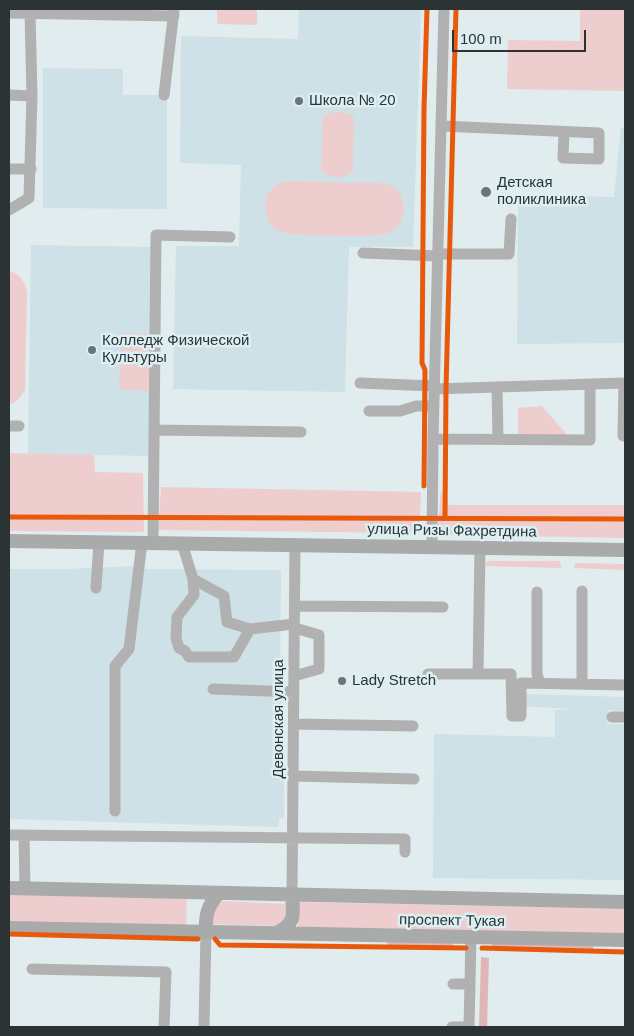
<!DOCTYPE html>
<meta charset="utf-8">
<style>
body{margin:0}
#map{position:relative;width:634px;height:1036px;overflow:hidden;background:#e1ecee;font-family:Arial,sans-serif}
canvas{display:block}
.frame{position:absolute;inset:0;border:10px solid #2c3335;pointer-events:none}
.scale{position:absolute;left:452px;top:30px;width:134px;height:22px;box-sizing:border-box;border:2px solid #2c3335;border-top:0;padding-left:6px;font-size:15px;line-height:18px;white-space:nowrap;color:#2c3335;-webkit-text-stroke:4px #dceff3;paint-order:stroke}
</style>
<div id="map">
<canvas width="634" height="1036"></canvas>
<div class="frame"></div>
<div class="scale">100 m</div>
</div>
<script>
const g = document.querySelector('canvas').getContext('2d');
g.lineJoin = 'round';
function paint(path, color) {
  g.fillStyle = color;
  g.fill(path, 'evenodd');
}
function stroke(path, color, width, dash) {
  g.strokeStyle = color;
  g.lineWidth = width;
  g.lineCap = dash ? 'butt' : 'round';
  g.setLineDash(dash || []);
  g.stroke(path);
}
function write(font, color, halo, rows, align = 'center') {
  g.font = font + ' Arial,sans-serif';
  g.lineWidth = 5;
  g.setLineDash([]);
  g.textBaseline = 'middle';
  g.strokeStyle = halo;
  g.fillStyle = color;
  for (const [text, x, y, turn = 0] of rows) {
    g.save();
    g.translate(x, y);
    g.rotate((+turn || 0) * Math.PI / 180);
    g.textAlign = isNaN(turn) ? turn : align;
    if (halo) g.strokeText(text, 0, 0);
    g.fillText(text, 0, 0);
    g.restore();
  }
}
const built = new Path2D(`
 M299,9H421L413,247H349L345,392L173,389L176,246H239L241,165L180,163L181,36L298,39Z
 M43,68L123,69V95H167V209L43,208Z
 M621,128H625V343L517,344L518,194L614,197Z
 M31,245L155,247L154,456L28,454Z
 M136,566V569L281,570L280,687H283L284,818H279V827L9,819V569H67Z
 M523,694L625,697V711L608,710L607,724H625V880L433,878L434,734L555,737V710L572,709L522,706Z`);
const green = new Path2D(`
 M217,9H257V25L217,24Z
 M580,9H625V91L507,89L508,40L580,41Z
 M343,112L353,116L354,120L353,170C348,181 325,179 321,168L323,117L329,113Z
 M297,181C316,181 335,182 354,183C366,183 381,181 392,186C402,190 405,206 403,216C402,222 395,231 389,233C378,238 290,237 279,231C263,224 260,196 275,186C281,181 289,181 297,181Z
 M9,271C21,274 24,281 27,292L25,390C21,396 17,403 9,405Z
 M121,333L155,334V391L119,389Z
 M542,406L568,436L518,434V408Z
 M10,453L94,455L95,472L143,473L144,532L9,531Z
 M161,487L421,492L419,533L158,530Z
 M441,489L449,505H625V538L446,535L438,526Z
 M487,561H560L561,568L484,566Z
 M575,563L625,564V570L574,568Z
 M9,892L187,897L186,926L9,922Z
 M220,901L287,904L286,921L282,926L210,924L212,912Z
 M299,902L625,909V934L298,927Z`);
const forest = new Path2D(`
 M387,941H452L453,948L388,947Z
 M492,943L593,946L594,951L491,948Z
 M481,957L489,958L487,1027H479Z`);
const minor = new Path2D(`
 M9,13L174,16
 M9,95L32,96
 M164,95L174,10
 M441,126L599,133V159L563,158L564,132
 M9,169H31
 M9,210L29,198L32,96L30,13
 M363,253L438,256
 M438,254H509L511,219
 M360,383L434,386
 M497,387L498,439
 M434,389L624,383L623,436H625
 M369,411H400L416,406H434
 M9,426H19
 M154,430L301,432
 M433,439L590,440V385
 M153,542L156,235L230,237
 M182,543L193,579L224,596L227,622L250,629L294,624
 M432,546L433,439L444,9
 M193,579L194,595L177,617L176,638L179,648L185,651L189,657H234L250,629
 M96,588L99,542
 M537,592V674L540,683
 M295,606L443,607
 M428,674H511L512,716H521V683L625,685
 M478,674L480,548
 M294,676L319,669V635L295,628
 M582,684V591
 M213,689L294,692
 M612,717H625
 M294,724L413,726
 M293,776L414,779
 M115,811V666L129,649L142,542
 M9,835L405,839V852
 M24,835L25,888
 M292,894L295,544
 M32,969L166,972L164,1027
 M453,984H470
 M204,1027L206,932
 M452,1027H469
 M469,1027L471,937`);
const major = new Path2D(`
 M9,541L625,550
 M9,888L625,902
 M9,928L625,940
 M206,932C205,915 208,905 219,893
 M277,933C297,922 293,915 292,894`);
const cycleway = new Path2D(`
 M424,486L425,370L422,363L424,109L427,9
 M9,517L625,519
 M445,518L446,388L456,9
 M9,934L198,939
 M215,939L220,945L466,948
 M482,948L625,952`);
const markers = [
 [299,101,5,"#6b7476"],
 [486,192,6,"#6b7476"],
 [92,350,5,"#6b7476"],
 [342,681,5,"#6b7476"]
];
const poiNames = [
 ["Школа № 20",309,101],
 ["Детская",497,183],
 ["поликлиника",497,200],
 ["Колледж Физической",102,341],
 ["Культуры",102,358],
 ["Lady Stretch",352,681]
];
const streetNames = [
 ["улица Ризы Фахретдина",452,531,1],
 ["Девонская улица",279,719,-90],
 ["проспект Тукая",452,921,1]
];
paint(built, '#cde1e6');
paint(green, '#eecdcf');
paint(forest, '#dfb6b8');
stroke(minor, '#b1b1b2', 11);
stroke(major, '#a9aaaa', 14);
stroke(cycleway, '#e8590c', 5);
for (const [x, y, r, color] of markers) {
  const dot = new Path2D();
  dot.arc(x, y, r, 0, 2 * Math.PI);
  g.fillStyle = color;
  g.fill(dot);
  stroke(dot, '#dceff3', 2);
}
write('15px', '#2c3335', '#dceff3', poiNames, 'left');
write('15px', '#2c3335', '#dceff3', streetNames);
</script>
